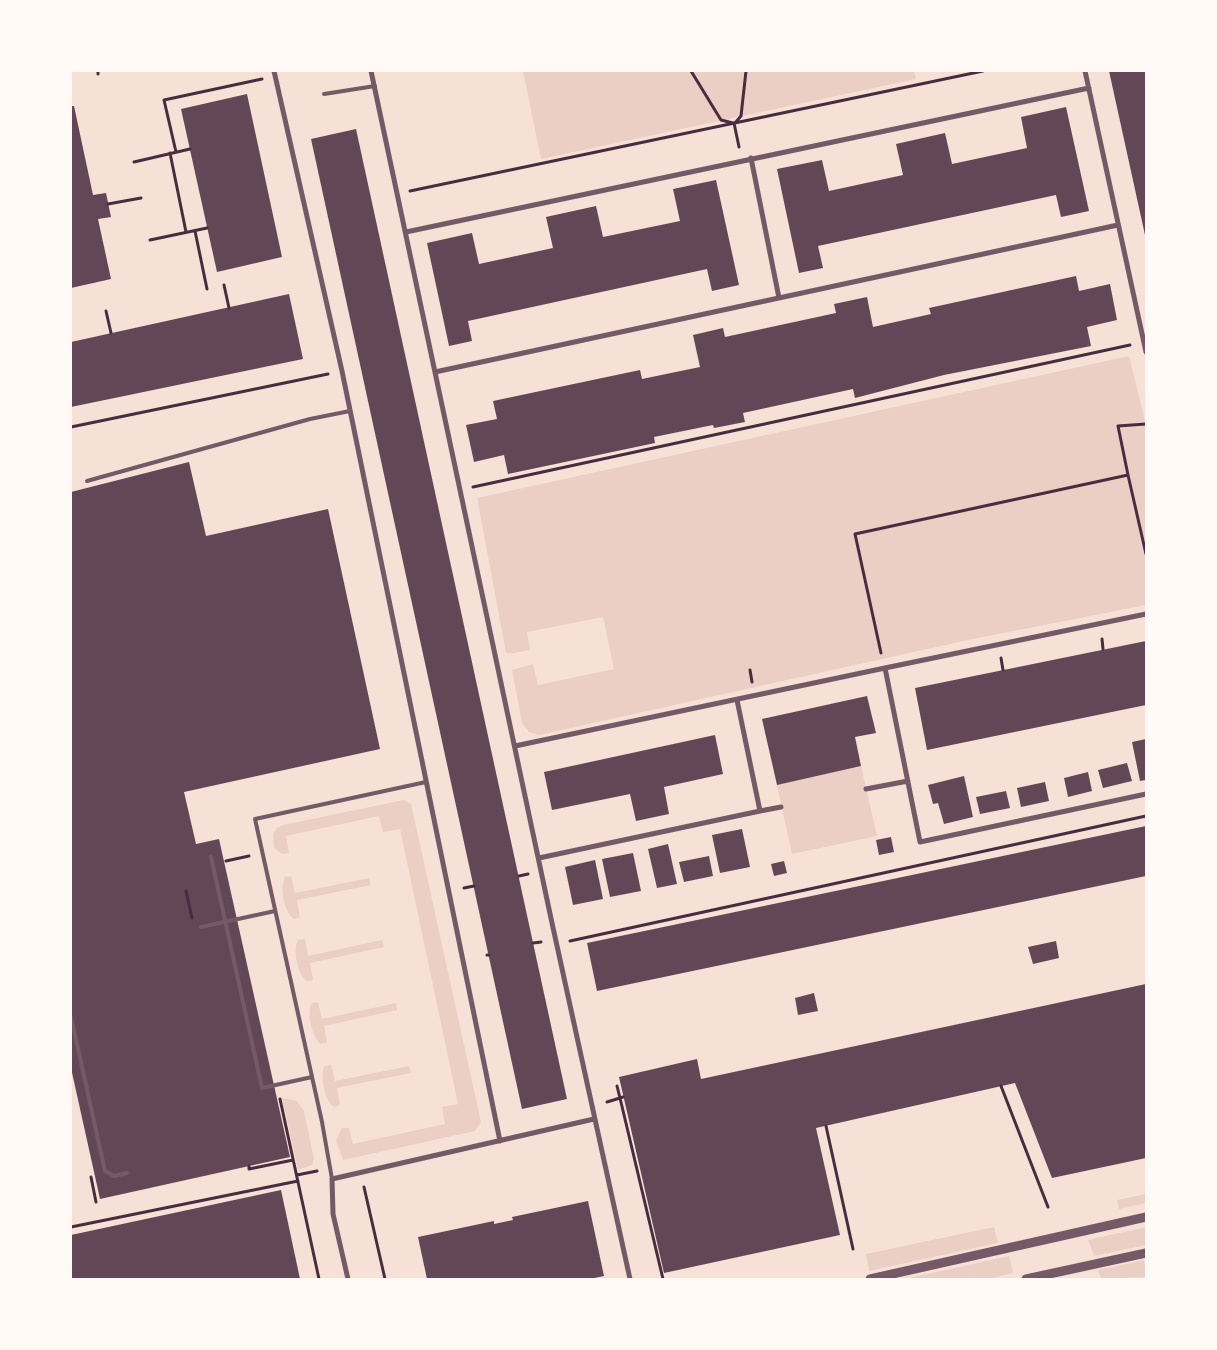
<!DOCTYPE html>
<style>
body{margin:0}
#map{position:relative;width:1217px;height:1350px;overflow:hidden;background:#f7e1d7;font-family:"Nunito Sans",sans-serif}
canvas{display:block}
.frame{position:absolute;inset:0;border:72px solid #fffaf5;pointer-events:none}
</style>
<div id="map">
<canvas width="1217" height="1350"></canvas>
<div class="frame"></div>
</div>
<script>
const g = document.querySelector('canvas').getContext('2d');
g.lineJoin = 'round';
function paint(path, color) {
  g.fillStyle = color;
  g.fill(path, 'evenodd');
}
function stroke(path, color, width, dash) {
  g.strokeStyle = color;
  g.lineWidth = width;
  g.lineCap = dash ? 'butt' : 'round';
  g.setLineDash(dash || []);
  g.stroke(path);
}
const green = new Path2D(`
 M523,71H914L916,79L541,159Z
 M1129,356L1146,425V605L968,640L539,735L529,732L522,723L512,670L533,664L538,685L614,669L603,617L527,632L530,650L515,653H506L477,498Z
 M861,766L877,836L792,854L777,785Z
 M404,800L411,804L481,1122L475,1131L343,1160L336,1140L342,1128H349L353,1144L445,1124L442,1107L458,1104L400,829L383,832L379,816L286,836L289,853L282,854L274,848L273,834L277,828L283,825Z
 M291,876L295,893L369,878L371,885L297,900L300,917L294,919C284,913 279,886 285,877Z
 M305,939L308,956L382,940L384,947L310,963L313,980L307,981C298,976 292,949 298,940Z
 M318,1002L322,1019L396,1003L397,1010L324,1026L327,1043L321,1044C312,1039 306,1011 312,1003Z
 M331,1064L335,1081L409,1066L411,1073L337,1088L340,1105L334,1107C325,1102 320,1077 324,1067Z
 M282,1098L297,1101L304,1111L314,1159L312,1165L298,1170Z
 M1146,1194V1203L1119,1209L1117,1200Z
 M994,1227L998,1243L869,1271L866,1254Z
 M1146,1227V1245L1094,1256L1088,1240Z
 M1009,1256L1013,1273L989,1279H904Z
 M1144,1260L1146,1277L1101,1279L1098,1270Z`);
const building = new Path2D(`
 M1109,71H1146V235H1145Z
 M247,94L282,257L217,272L181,109Z
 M71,106H74L93,195L106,193L111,217L98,219L111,279L71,288Z
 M1066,107L1089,211L1061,217L1056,195L818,246L823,268L799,273L777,169L822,160L829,191L903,175L896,144L945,133L952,164L1027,148L1021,117Z
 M356,129L567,1099L522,1109L311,139Z
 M716,180L739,285L712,291L707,269L468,321L472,341L449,346L427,243L472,233L479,264L553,248L546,217L596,206L603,237L680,221L673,189Z
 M1076,276L1079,291L1110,284L1117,320L1087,327L1091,346L944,375L855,398L853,389L743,413L745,422L714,428L713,425L654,437L655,443L508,474L504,455L474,462L466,425L497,419L493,401L640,370L642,379L700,367L693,335L723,328L725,337L785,324L836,313L834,304L867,297L873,327L931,314L929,308Z
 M289,294L303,359L71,407V342Z
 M189,462L206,536L328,509L380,749L184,792L196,844L219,839L290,1157L100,1199L71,1068V492Z
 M1146,641V705L927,750L915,688Z
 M867,696L876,733L855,737L861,766L777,785L762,719Z
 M715,735L723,774L664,787L669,814L636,821L630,794L552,810L544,772Z
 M1146,739V780L1140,781L1132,742Z
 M1127,763L1132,781L1103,788L1098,770Z
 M1088,772L1092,791L1068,797L1064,778Z
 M964,776L973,817L944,824L938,803L933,804L928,785Z
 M1045,782L1049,801L1021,807L1017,788Z
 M1006,791L1010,808L980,814L976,797Z
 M1146,826V876L597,991L587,943Z
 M742,829L750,867L720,873L712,835Z
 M891,837L894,852L879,855L876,840Z
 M668,844L677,884L657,888L648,849Z
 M633,853L641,891L610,897L602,859Z
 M709,856L713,876L684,882L679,862Z
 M595,860L603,899L573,905L565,867Z
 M784,861L787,873L774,876L771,864Z
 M1056,941L1059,958L1033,964L1028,947Z
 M1146,984V1158L1052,1178L1015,1083L816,1128L840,1235L664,1273L619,1077L697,1059L701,1079Z
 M814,993L818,1011L798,1015L795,998Z
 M281,1190L300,1279H71V1235Z
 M588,1201L604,1276L590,1279H427L418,1237L494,1221V1224L513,1220L512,1217Z`);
const path = new Path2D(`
 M98,71V74
 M691,71L721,120L733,123
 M734,123L739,147
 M735,123L741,116L746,71
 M176,152L164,100L262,79
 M170,153L186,232
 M134,162L190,149
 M410,191L983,71
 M108,204L141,198
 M195,231L207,289
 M150,240L207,228
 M224,285L229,308
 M106,311L111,333
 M71,427L328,374
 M1128,475L1118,426L1146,424
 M473,487L1130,345
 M1102,639L1103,649
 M881,653L855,534L1128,475L1146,554
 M1001,658L1003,670
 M750,670L752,682
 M226,861L249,856
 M519,876L528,874
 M464,888L474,886
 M186,891L192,918
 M570,941L1146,816
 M533,943L541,942
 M487,955H489
 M617,1086L620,1098L623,1097
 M1001,1086L1048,1207
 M280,1099L319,1279
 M607,1102L620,1098L663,1279
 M826,1126L853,1249
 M249,1166V1169L293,1160
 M297,1175L317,1171
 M91,1177L96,1202
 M364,1187L385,1279
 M71,1227L298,1181`);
const service = new Path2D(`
 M324,94L375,86
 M87,481L310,419L350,411
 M211,857L262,1088L312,1077
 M201,927L275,911
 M71,1017L105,1171L114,1176L127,1173
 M332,1179L322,1122L255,819L426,782`);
const minor = new Path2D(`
 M274,71L342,371L500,1141
 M371,71L552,923L630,1279
 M1085,71L1146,352
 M751,158L779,298
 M406,232L1089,88
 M435,372L1118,225
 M1146,614L885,668L920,842L1146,794
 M515,746L885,668
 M866,789L908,781
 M760,811L781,807
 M539,858L760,811L737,700
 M348,1279L333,1214L332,1179L594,1119`);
const tertiary = new Path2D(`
 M870,1279L1146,1217
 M1026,1279L1146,1253`);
paint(green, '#ebcfc5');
paint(building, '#644757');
stroke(path, '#4a2c40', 3);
stroke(service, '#755966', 4);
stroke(minor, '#755966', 5);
stroke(tertiary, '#755966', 9);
</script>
